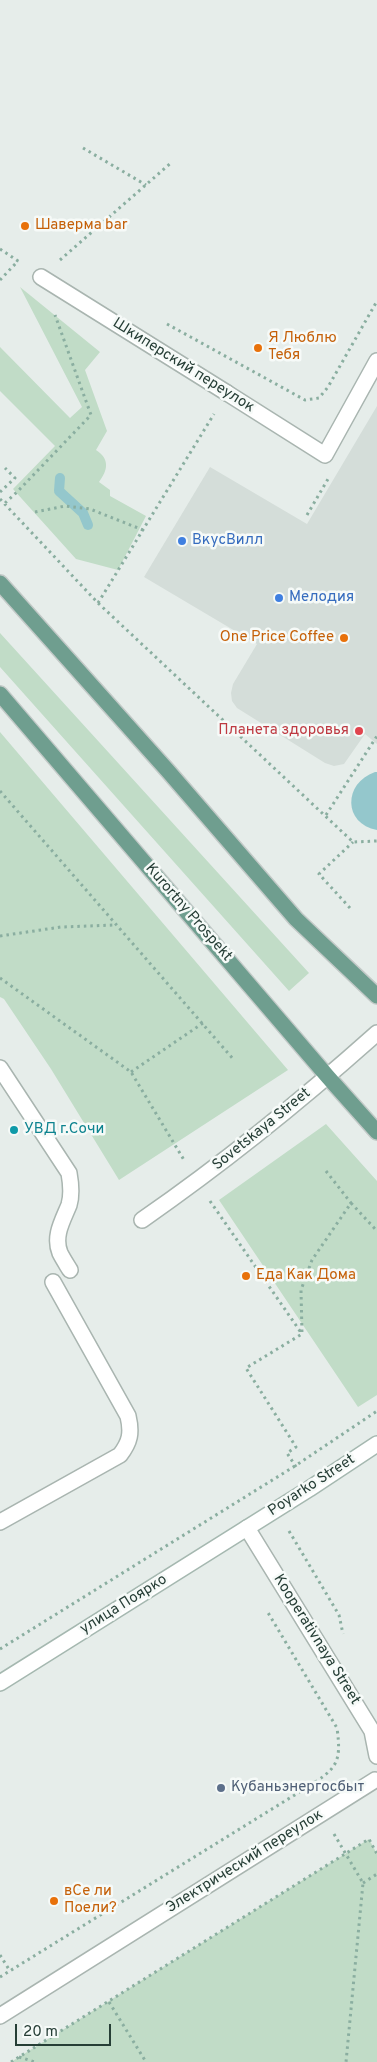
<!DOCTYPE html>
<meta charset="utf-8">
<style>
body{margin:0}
#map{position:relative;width:377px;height:2062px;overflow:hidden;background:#e6edea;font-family:Overpass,sans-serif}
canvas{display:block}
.scale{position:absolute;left:15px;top:2024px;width:96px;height:22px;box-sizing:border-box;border:2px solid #263e36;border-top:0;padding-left:6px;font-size:15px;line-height:18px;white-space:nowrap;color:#263e36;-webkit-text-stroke:4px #f6faf8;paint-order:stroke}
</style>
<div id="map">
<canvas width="377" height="2062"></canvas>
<div class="scale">20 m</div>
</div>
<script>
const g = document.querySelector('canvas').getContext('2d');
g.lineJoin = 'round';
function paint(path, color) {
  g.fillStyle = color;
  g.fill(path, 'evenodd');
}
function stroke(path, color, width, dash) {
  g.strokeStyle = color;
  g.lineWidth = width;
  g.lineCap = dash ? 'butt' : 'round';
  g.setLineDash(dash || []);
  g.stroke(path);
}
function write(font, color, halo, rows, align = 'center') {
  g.font = font + ' Overpass,sans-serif';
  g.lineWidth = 5;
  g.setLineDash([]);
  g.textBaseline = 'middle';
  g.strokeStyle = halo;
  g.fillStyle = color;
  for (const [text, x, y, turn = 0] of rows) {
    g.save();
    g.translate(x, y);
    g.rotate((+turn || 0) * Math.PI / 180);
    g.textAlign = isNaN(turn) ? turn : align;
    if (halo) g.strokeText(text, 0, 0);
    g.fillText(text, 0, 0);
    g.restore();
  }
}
const built = new Path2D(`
 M377,406V744L365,734L344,764L334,766L325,763L237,708L232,701L231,693L233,684L257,644L144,577L210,467L307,524Z`);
const green = new Path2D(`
 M20,287L100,352L85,370L107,431L96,450C110,459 108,470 99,482L110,490V496L146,516L118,570L76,559L13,489L55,446L0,391V347L70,418L82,407Z
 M0,633L309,973L289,991L0,667Z
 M0,732L288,1070L119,1180L51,1069L4,999L0,997Z
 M326,1124L377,1181V1395L358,1407L219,1200Z
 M369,1839L377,1854V2062H11Z`);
const water = new Path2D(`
 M375,772H377V830C343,824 343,783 375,772Z`);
const stream = new Path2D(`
 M60,478L59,491L83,513L88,525`);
const path = new Path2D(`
 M83,148L146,185
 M0,249L21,263
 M60,260L172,162
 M0,280L18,261
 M167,324L305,400L319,398L328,387L377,301
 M0,492L15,478L5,468
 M0,499L98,603L353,842L377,841
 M5,503L17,492L91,415L55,315
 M35,512L65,506L90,509L143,530
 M307,515L328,479
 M98,603L214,414
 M0,791L234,1060
 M326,815L377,736
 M350,908L319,874L353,842
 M0,936L61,927L115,925
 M0,978L131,1072L184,1160
 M131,1072L203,1023
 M326,1171L351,1203
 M210,1201L302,1334
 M296,1467L287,1453L296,1447L246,1368L302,1334L301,1290L312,1260L351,1203L377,1231
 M289,1531L339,1615L343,1634
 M0,1649L295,1466L377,1411
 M334,1834L363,1883L346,2062
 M363,1883L377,1874
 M0,1955L10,1971
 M0,1977L306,1788C336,1769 342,1764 337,1728L267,1611
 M109,2002L146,2062
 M19,2057L35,2062
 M11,2062L369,1839L377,1854`);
const service = new Path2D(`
 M0,1068L69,1173C71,1184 72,1195 69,1205C63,1220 53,1236 60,1253C63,1259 67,1265 70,1270
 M0,1522L120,1455C130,1442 132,1433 128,1416L53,1282`);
const pedestrian = new Path2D(`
 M41,277L227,393`);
const minor = new Path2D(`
 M227,393L325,455L377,361
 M142,1220C224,1163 302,1100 377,1033
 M247,1528L372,1731L377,1756
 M0,2016L375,1780`);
const secondary = new Path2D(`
 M0,1683L309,1489L377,1444`);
const primary = new Path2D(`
 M0,583L168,771L296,919L377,996
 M0,694L328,1077L377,1132`);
const markers = [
 [25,226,5,"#e8710a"],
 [258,348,5,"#e8710a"],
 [182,541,5,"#3f7fe0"],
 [279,598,5,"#3f7fe0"],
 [344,638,5,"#e8710a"],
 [359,731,5,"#e0444e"],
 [14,1130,5,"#0f9aa8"],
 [246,1276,5,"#e8710a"],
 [221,1788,5,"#5c6f8a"],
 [54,1901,5,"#e8710a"]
];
const foodNames = [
 ["Шаверма bar",35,226],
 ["Я Люблю",268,339],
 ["Тебя",268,356],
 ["One Price Coffee",334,638,"right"],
 ["Еда Как Дома",256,1276],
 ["вСе ли",64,1892],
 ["Поели?",64,1909]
];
const streetNames = [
 ["Шкиперский переулок",183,366,32],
 ["Kurortny Prospekt",188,913,49],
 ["Sovetskaya Street",262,1130,-39],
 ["Poyarko Street",312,1486,-33],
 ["улица Поярко",124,1605,-32],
 ["Kooperativnaya Street",316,1640,58],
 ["Электрический переулок",245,1862,-32]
];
const shopNames = [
 ["ВкусВилл",192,541],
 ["Мелодия",289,598]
];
const healthNames = [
 ["Планета здоровья",349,731]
];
const cultureNames = [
 ["УВД г.Сочи",24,1130]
];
const serviceNames = [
 ["Кубаньэнергосбыт",231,1788]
];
paint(built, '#d4ddd9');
paint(green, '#c1dcc7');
paint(water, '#94c7cc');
stroke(stream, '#94c7cc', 10);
stroke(service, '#a9b5b0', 18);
stroke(pedestrian, '#a9b5b0', 18);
stroke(minor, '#a9b5b0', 18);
stroke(secondary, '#a5b8b0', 18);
stroke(primary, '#c2c9c7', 18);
stroke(path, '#8aaea0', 3, [2.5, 4]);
stroke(service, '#fff', 15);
stroke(pedestrian, '#fff', 15);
stroke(minor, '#fff', 15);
stroke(secondary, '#fff', 15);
stroke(primary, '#6f9e8f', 15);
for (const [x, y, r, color] of markers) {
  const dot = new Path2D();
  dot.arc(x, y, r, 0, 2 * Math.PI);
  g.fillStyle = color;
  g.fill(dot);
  stroke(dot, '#f6faf8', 2);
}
write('15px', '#c56008', '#f6faf8', foodNames, 'left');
write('15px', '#263e36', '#f6faf8', streetNames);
write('15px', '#366cbe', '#f6faf8', shopNames, 'left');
write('15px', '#be3a42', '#f6faf8', healthNames, 'right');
write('15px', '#0d838f', '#f6faf8', cultureNames, 'left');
write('15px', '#4e5e75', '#f6faf8', serviceNames, 'left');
</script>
